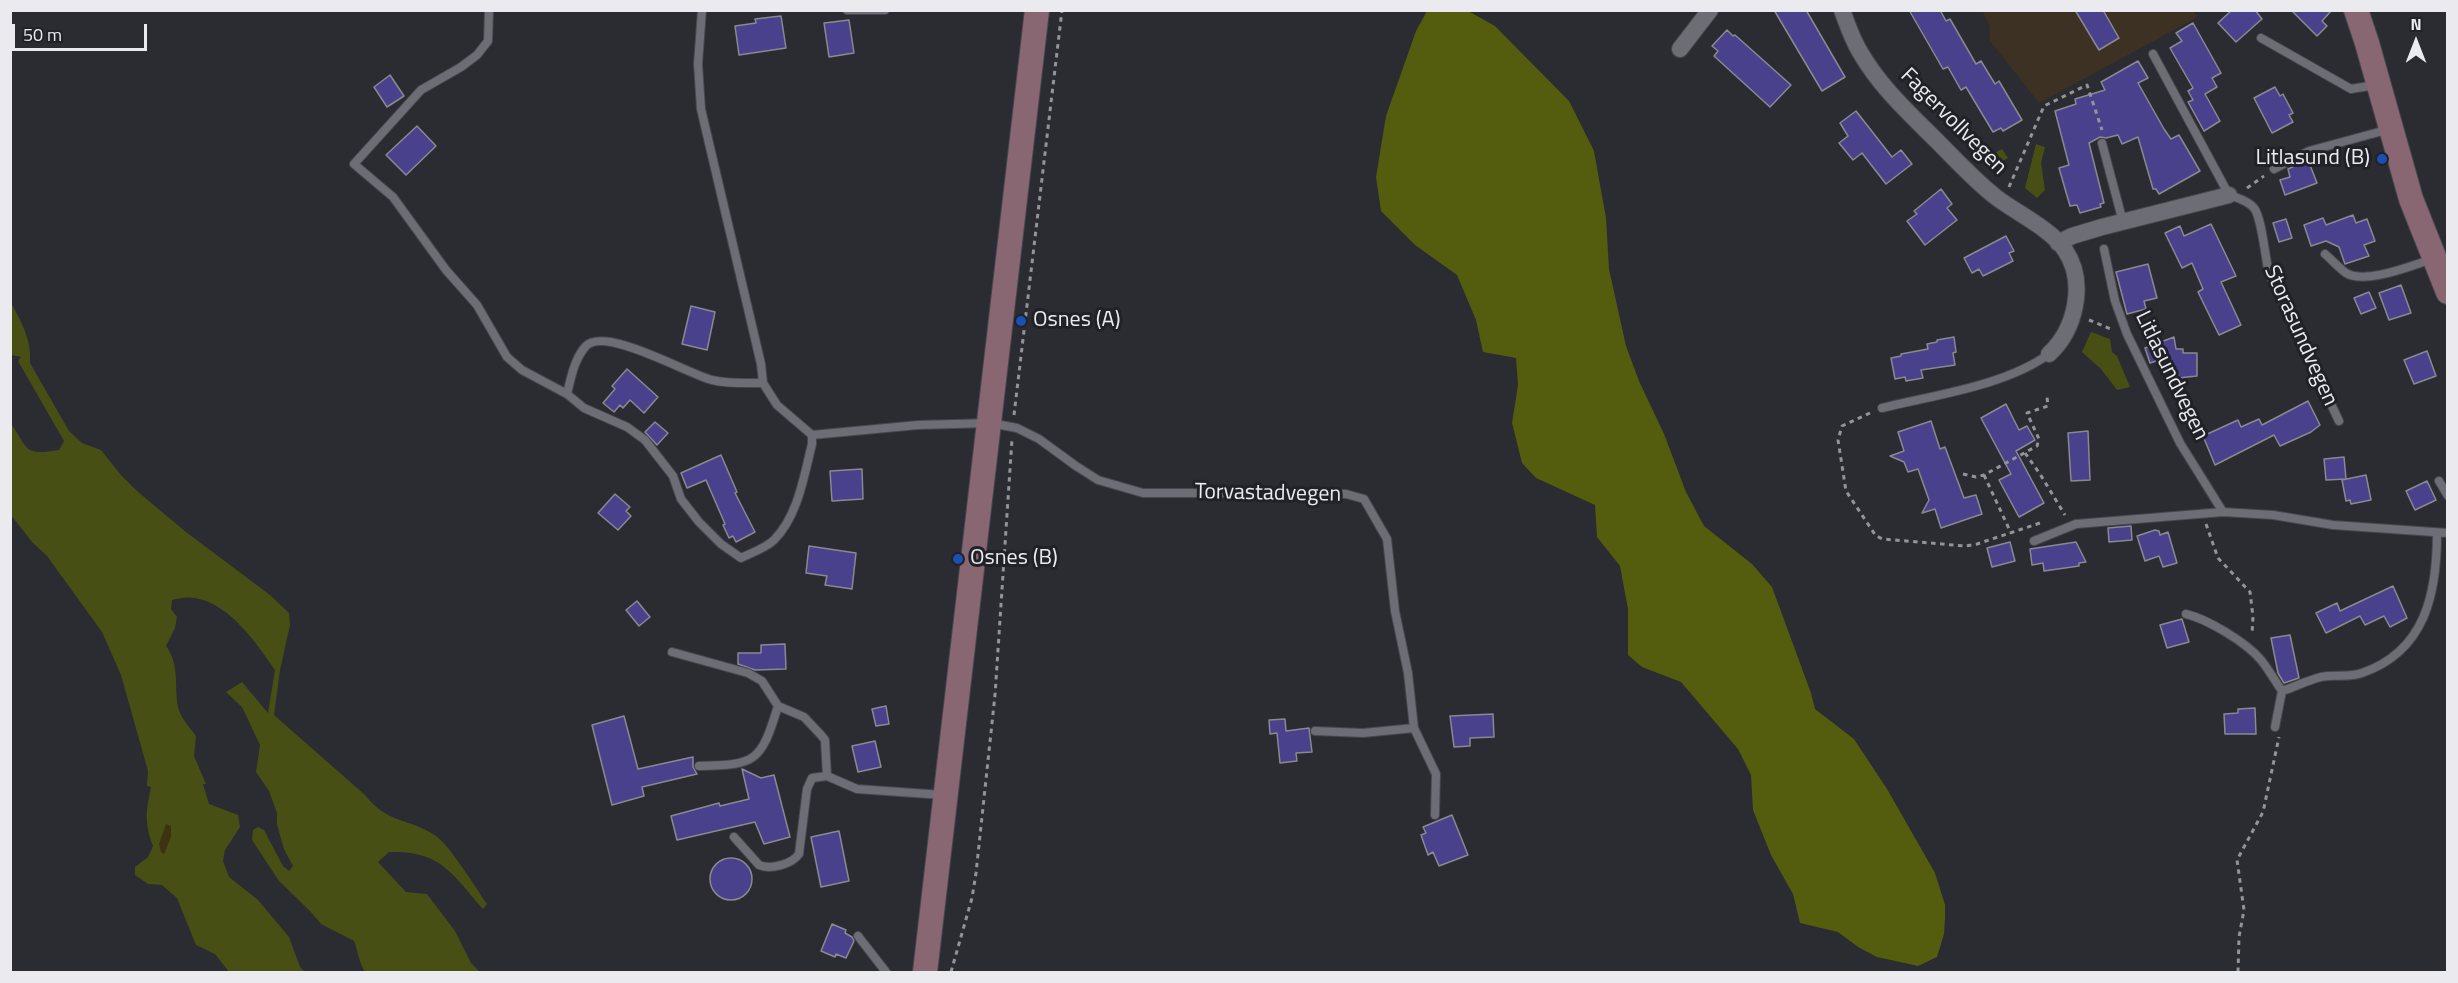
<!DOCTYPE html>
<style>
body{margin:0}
#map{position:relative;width:2458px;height:983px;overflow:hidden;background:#2b2b32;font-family:"Titillium Web",sans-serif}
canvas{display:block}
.frame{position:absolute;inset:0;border:12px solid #ebebef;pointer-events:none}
.north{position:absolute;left:2386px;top:12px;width:60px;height:60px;-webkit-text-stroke:4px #212128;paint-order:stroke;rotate:0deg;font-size:16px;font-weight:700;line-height:24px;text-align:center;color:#ebebef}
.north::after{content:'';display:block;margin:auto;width:21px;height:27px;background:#ebebef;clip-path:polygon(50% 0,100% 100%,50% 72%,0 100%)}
.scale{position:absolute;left:12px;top:24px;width:135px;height:27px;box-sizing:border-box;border:3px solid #ebebef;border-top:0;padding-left:8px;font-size:18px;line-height:21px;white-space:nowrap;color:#ebebef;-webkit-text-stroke:4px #212128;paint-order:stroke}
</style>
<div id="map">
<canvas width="2458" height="983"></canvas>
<div class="frame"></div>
<div class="north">N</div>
<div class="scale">50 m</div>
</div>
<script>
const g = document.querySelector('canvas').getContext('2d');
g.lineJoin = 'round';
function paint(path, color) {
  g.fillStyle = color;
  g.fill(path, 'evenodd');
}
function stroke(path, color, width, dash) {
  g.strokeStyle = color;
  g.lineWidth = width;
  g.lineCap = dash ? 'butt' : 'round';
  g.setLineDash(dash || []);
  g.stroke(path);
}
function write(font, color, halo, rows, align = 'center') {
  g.font = font + ' "Titillium Web",sans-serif';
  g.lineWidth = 6;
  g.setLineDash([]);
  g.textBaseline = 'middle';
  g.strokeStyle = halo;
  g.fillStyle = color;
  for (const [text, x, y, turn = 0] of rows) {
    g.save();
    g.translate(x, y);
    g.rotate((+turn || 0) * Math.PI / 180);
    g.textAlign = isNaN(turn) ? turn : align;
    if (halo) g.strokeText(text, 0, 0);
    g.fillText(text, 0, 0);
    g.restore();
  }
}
const education = new Path2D(`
 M2192,10L2198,17L2039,103L1990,41L1989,23L1982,11Z`);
const green = new Path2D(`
 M2036,144L2045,147L2041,163L2045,190L2037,198L2025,188Z
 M2002,149L2008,158L1988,169L1980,160Z
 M10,301C21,321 32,340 30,363L69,431L82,443L101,450L121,475L137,491L186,532L270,595L289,613L290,625L280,670L274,715L365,795C387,824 410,818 436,836C450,846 476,888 487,904L483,909C452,874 441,850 389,852L378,862L406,892L427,894L455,931L471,963L480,972H365C359,963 358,951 354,941L321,924L310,911L279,881L252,840L253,830L258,827L264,830L283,866L289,871L293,866L284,849L277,825V813L269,791L256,772L260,745L242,707L226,692L242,682L268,713L275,670C253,638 217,585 172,600L171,609L177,617L175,628L166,646C180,665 174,685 178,707C180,717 190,728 196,736L194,756L206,784H203L209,804L238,815L240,827L225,850L223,861L229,877L258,900L289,937L300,967L305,972H229L215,954L196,945L177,898L162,885L148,884L135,875V867L148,857L153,846C144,822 146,811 151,787L147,786L148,771L121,675L102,632L47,556L32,542L11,515V424C29,449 23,456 59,450L64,441L18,361L21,357L11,355Z
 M2091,332L2110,339L2112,352L2117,356L2130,387L2117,390L2101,369L2082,352Z`);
const forest = new Path2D(`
 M1427,11H1468L1495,26L1569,101L1594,151L1606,218L1609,269L1626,346L1639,381L1664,434L1686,492L1704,526L1752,564L1772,587L1811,693L1815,709L1854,739L1887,789L1935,873L1945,905V918L1944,934L1937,957L1918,966L1877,957L1858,947L1838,932L1800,923L1793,894L1771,855L1753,810L1751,775L1738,749L1681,682L1642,667L1628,655V609L1620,566L1597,537L1595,505L1536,478L1522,463L1512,423L1518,385L1516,358L1483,352L1476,320L1457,275L1415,245L1381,211L1376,177L1386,116L1416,31Z`);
const sand = new Path2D(`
 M166,824L171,826V837L164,854L161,852L159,844Z`);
const building = new Path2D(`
 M1774,10H1806L1845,77L1822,91Z
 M1909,10H1940L1946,21L1950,19L1976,64L1981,61L1995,84L1999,81L2022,120L2003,131L2001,128L1993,132L1966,87L1961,90L1948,67L1943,69Z
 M2075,10H2103L2119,38L2099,50Z
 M2232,10H2255L2262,19L2236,42L2218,23Z
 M2291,10H2332L2322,21L2327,26L2317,36Z
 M781,16L786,48L739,55L735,26L756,23L755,19Z
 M849,20L854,53L829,57L824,23Z
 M2193,23L2221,73L2212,78L2217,87L2205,94L2220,121L2204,131L2188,102L2193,100L2188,91L2193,88L2170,48L2182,41L2176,33Z
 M1727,30L1733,36L1735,35L1791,85L1770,107L1714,56L1718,51L1712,46Z
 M2138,61L2148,78L2138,83L2164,129L2171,139L2179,135L2200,171L2159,194L2156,189H2153L2138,137L2122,144L2118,135L2106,138L2100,137L2089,143L2104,203L2100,204L2101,207L2080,213L2077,205L2070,206L2059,168L2069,165L2055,111L2076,104L2075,99L2105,90L2101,82Z
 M390,75L404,96L387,107L374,87Z
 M2275,87L2280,96L2283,94L2293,113L2289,115L2293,122L2272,133L2254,98Z
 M1856,111L1892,157L1901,150L1912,164L1886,184L1862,153L1853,160L1839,143L1848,136L1840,123Z
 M417,126L436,146L406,175L386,155Z
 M2308,160L2317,183L2285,195L2280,180L2290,177L2288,169Z
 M1941,189L1952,204L1947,208L1957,220L1925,245L1907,221L1917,214L1914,211Z
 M2353,215L2356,223L2367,219L2375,241L2364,245L2369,256L2345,264L2339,247L2326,241L2311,246L2304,225L2323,218L2326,225Z
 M2286,219L2292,238L2279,242L2273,223Z
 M2211,224L2236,276L2221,282L2241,325L2219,335L2198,292L2203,289L2192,263L2182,268L2165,233L2180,226L2184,236Z
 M2006,236L2014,251L2009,253L2013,261L1983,276L1979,269L1972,273L1964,258Z
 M2148,264L2157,298L2144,301L2146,309L2127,314L2116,272Z
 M2401,285L2411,313L2389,320L2379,293Z
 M2369,292L2376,308L2361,314L2354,298Z
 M691,306L715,312L707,350L682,344Z
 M1954,337L1956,352L1953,353L1955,365L1921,370L1923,378L1906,381L1905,377L1895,379L1891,358L1901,356V354L1928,349L1927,344L1937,342V340Z
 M2174,337L2176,349H2183V353H2197V376L2169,379V357L2150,363L2145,348Z
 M2427,351L2436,376L2414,384L2404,360Z
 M627,369L658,397L644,413L630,400L623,408L620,405L614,412L603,403L615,389L612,386Z
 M2308,401L2320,425L2311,432L2280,446L2274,435L2215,465L2203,436L2238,420L2241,427L2259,419L2262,425Z
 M2006,404L2019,430L2027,426L2035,440L2016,451L2044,503L2019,517L1999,480L2011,474L1981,418Z
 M1931,421L1940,449L1945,447L1964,498L1976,495L1982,514L1941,528L1935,509L1922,513L1929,500L1918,469L1908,472L1904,462L1890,456L1904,451L1898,432Z
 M655,422L668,433L657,445L645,432Z
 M2088,431L2090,480L2071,481L2068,433Z
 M721,455L737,492L735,493L755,532L736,542L733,536L729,538L723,525L725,524L706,480L687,488L681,473Z
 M2344,457L2346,479L2326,480L2324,459Z
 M862,469L863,499L832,501L830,471Z
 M2366,475L2371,500L2351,504L2350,500L2346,501L2342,480Z
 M2427,481L2436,500L2415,510L2406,491Z
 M615,494L630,507L626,511L631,516L618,530L598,513Z
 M2131,526L2132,540L2109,542L2108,528Z
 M2155,530L2159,531L2160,535L2168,532L2177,563L2163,567L2159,556L2145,561L2137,536Z
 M2010,542L2015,561L1992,567L1987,548Z
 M2076,542L2086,562L2079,563V566L2044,571L2043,563L2032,565L2030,549Z
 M809,546L856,553L852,589L825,585L827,576L806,573Z
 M2393,586L2407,618L2390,627L2384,616L2365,625L2360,616L2326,633L2316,613L2337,603L2340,611Z
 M637,601L650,617L639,626L626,610Z
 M2182,619L2189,642L2167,648L2160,625Z
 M2290,635L2299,678L2284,683L2278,673L2271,638Z
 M785,644L786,669L755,670L738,664V653H761V645Z
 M886,706L889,724L876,726L872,709Z
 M2255,708L2256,734H2225L2224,714L2238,713V709Z
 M1493,714L1494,737L1470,738V746L1454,747L1450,716Z
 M624,716L638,769L693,757V767L697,774L642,787L644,796L612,805L592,725Z
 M1285,719L1286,731L1309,728L1312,752L1296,753L1297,761L1280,763L1277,733L1270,734L1269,720Z
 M875,741L881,767L858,772L852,746Z
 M742,769L761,778L774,775L790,837L764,844L755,822L677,840L671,816L719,803L720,806L749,799Z
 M1452,815L1468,855L1439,866L1433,852L1428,855L1421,835L1426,833L1423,827Z
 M839,831L849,881L821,887L811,837Z
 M710 879a21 21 0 1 1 42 0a21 21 0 1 1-42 0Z
 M832,924L846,930L845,933L852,937L854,941L846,958L836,954L835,957L821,951Z`);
const path = new Path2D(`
 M2009,187L2044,106L2087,85L2102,130
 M2247,188L2264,176
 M2089,320L2111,329
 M1870,413L1842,426L1838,440L1846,491L1876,536L1883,539L1965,546L1977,544L2043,522
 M1014,415L1062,10
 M2025,453L2040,474L2065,515
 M1963,474L1976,477L1984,475L2037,446L2039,439L2027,413L2048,406L2047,397
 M1984,475L2011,533
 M2206,524L2218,558L2250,592L2253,617L2252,634
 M951,972L972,898L976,873L995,695L1012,439
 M2238,972L2239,937L2244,910L2237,860L2263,812L2279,737`);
const lane = new Path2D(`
 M489,10L488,41L477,55L461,67L421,90L354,164L393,197L446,270L477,305L507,357L522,370L567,394L584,408L627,427L645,440L673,476L681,499L699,522L721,544L741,558C751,553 766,548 774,540C798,516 804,476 812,444V435
 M702,10L698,64L701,109L761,364L763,383L777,405L812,435L918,425L990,423L1017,428L1039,439L1076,466L1098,480L1143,493H1303L1346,494L1364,499L1387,539L1395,611L1408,673L1414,728L1436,774L1435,815
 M847,10H885
 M2261,38L2351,89L2375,85
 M2153,54L2229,195C2238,198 2248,201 2254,208C2262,218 2265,258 2269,273L2339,421
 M2102,143L2123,222
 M2274,169L2309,151L2390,129
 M2104,249L2115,301L2127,334L2180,443L2223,512
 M2325,254C2332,260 2339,268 2346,273C2366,285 2412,265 2433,259
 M567,394C571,378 574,359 586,346C605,326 688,374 712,380C728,384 747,383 763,383
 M1882,408C1934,395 2005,386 2049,354
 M2439,481L2448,496
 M2034,541L2076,524L2223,512L2273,515L2333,525L2448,533
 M2186,614C2207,619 2246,642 2261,660C2269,670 2275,681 2282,691C2295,687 2308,680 2321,677C2334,674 2349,678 2362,673C2426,651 2437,592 2437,533
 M672,652L748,673L762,681L778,706L804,717L821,735L825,740L827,776
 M2275,727L2282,691
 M1315,731L1363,733L1414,728
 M699,766C756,765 761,762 778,706
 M827,776L857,789L943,795
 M734,837L759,865C771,870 792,864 799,854L807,789L812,778L827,776
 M858,936L886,972`);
const street = new Path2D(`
 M1842,10C1847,24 1852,39 1860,52C1880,87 1910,114 1937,141C1957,161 1975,181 1997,198C2017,213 2051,229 2065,250C2087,283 2075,330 2049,354
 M1680,49L1710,10
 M2058,243L2072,236L2102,227L2229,195`);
const secondary = new Path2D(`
 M2356,10L2367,43L2411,199L2448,292
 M925,972L1037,10`);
const markers = [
 [2382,159,6,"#1a4fb4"],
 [1021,321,6,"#1a4fb4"],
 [958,559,6,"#1a4fb4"]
];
const streetNames = [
 ["Fagervollvegen",1953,122,45],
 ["Storasundvegen",2300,336,66],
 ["Litlasundvegen",2171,376,64],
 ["Torvastadvegen",1268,494,1]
];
const poiNames = [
 ["Litlasund (B)",2370,159,"right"],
 ["Osnes (A)",1033,321],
 ["Osnes (B)",970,559]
];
paint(education, '#3c3122');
paint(green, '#484f14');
paint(forest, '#545c0e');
paint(sand, '#3b3312');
paint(building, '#4a418d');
stroke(building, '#898991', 1.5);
stroke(lane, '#47474d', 10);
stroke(street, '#47474d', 18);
stroke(secondary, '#47474d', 26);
stroke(path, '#939398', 3, [4.5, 4.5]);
stroke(lane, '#6c6d75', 8);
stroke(street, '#6c6d75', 16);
stroke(secondary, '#886772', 24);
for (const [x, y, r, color] of markers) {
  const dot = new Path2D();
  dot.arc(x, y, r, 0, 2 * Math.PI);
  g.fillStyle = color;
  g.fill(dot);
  stroke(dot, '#212128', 2);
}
write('22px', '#ebebef', '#212128', streetNames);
write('22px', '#ebebef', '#212128', poiNames, 'left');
</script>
